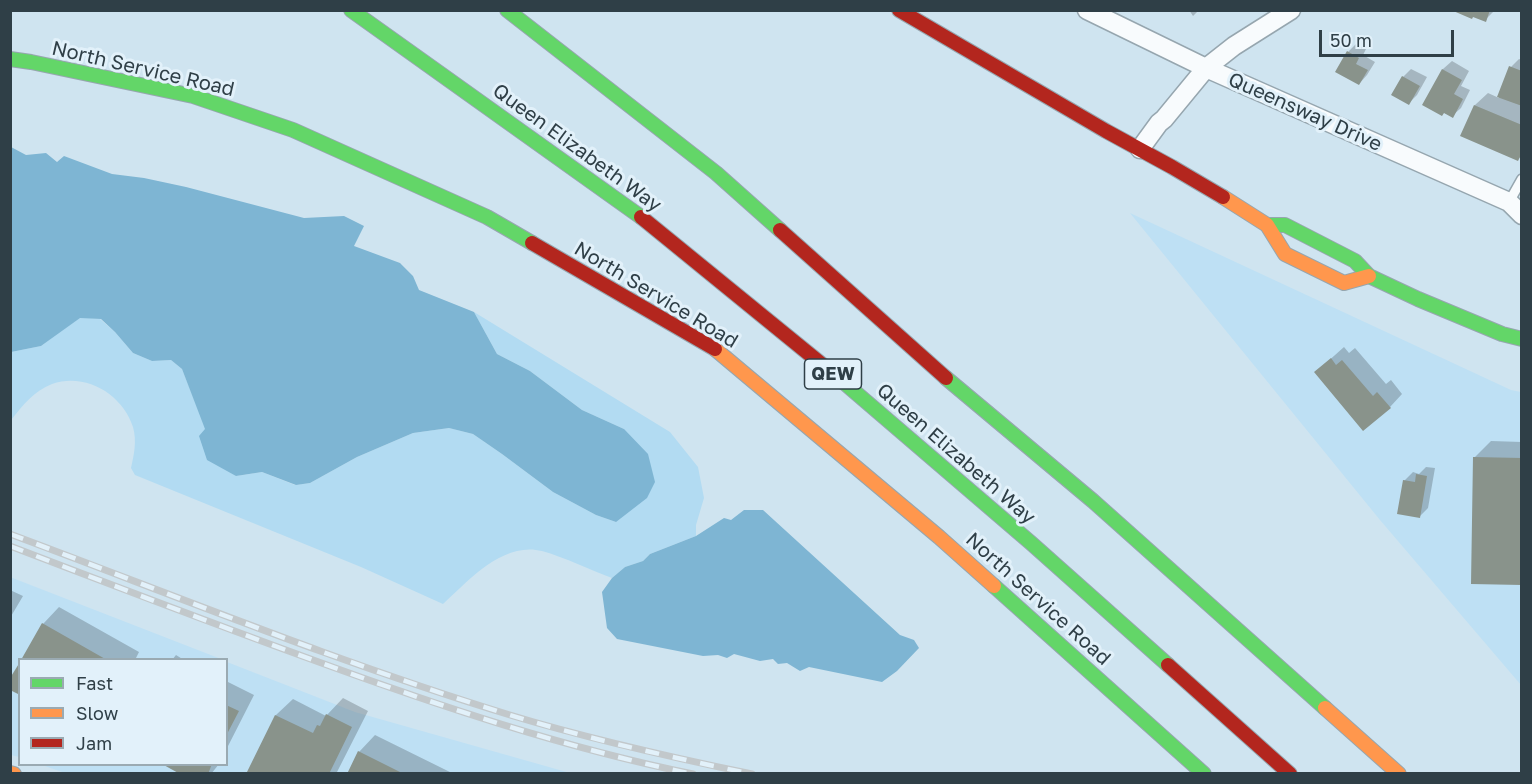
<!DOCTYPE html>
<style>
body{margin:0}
#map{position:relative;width:1532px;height:784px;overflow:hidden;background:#cfe4f0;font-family:"Golos Text",sans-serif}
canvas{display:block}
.frame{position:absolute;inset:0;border:12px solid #2f3f47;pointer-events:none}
.legend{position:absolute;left:18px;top:658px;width:210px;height:108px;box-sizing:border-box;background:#e2f1fa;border:2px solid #9aaab2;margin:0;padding:8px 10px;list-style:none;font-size:18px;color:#2f3f47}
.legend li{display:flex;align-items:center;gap:12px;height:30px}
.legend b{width:30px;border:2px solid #9aaab2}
.scale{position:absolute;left:1319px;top:30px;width:135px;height:27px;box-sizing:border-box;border:3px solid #2f3f47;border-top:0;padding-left:8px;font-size:18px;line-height:21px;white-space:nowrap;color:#2f3f47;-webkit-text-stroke:4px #e2f1fa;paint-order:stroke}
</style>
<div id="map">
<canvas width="1532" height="784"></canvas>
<div class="frame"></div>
<ul class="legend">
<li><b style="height:8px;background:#63d668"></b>Fast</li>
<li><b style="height:8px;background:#ff974d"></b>Slow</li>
<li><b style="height:8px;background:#b3261e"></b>Jam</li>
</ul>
<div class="scale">50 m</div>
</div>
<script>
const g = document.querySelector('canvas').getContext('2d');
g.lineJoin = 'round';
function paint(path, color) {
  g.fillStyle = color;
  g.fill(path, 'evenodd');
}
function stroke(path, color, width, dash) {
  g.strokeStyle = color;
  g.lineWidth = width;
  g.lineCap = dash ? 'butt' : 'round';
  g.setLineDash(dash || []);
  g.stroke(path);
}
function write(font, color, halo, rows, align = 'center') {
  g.font = font + ' "Golos Text",sans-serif';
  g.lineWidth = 6;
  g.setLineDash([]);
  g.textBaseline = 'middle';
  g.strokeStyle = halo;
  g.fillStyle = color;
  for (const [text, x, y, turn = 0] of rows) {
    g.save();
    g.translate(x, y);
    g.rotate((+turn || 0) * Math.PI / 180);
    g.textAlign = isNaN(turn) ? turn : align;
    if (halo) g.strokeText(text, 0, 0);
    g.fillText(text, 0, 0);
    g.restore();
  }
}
const built = new Path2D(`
 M1130,213L1511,390L1521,392V685L1380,520Z
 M10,577L221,659L20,660L19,757L11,755Z
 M227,662L355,712L570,773L68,774L42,765L226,764Z`);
const green = new Path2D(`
 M474,312L670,432L698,467L704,498L696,525V536L650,554L643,561L625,567L612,578C590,570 564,557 542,551C503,541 468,581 443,604L361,567L135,475L131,468C134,455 137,441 133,427C123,395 86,372 52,384C34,391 23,405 11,420V352L41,346L80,317L100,319L115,332L133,353L152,361L171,360L182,369L206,429L236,476L262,472L295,485L310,483L357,457L413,433L449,428L473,434L502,454L553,492L596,515L616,522L624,429L582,410L530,371L497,354Z`);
const water = new Path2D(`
 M11,147L26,155L46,153L57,162L64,156L112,174L144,178L186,187L304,218L344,216L364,226L354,246L400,263L413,276L419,290L474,312L497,354L530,371L582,410L624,429L648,454L655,482L647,498L616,522L596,515L553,492L502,454L473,434L449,428L413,433L357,457L310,483L296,485L262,472L236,476L207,460L199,436L205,429L182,369L171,360L152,361L133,353L115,332L101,319L80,318L41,346L11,352Z
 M744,510H763L900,635L914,640L919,648L897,671L882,682L809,667L800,671L787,663L778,664L773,659L760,661L734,654L727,658L718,655L703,656L617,639L607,628L602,592L612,578L625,567L643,561L650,554L696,536L724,518L731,520Z`);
const shadow = new Path2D(`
 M1189,10H1199L1193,16Z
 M1455,10H1495L1485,20Z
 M1356,44L1366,49L1363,55L1375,62L1367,75L1359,84L1348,52Z
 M1519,59L1522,60V155L1518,159L1462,135L1475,105L1488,93L1499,98L1511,67Z
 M1452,61L1469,71L1461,86L1470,90L1461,108L1452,116L1424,105L1443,69Z
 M1411,69L1427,77L1417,95L1409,103L1403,77Z
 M1344,347L1349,353L1355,348L1386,384L1391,380L1402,394L1390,407L1316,372Z
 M1491,441L1522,442V583L1474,458Z
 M1426,467L1435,468L1428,508L1419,517L1404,481L1413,472L1419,474Z
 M10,590L23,596L10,618Z
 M59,607L139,652L135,660H23L43,624Z
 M176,655L184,660H172Z
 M226,681L254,695L226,750Z
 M343,698L368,711L336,774H248L276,715L293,699L326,716Z
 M375,735L454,774H348L359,752Z
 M166,764H219L211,774H184Z`);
const building = new Path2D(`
 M1451,10H1490L1486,22L1473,17L1472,19Z
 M1347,51L1359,58L1356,64L1368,70L1359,85L1335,72Z
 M1509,66L1522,71V106L1497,97Z
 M1442,69L1462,80L1454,94L1463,99L1453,118L1444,113L1442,116L1422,105Z
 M1402,76L1420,86L1409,105L1391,95Z
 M1474,105L1522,125V153L1518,161L1460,136Z
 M1331,358L1336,365L1342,360L1373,396L1377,392L1391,408L1363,431L1314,372Z
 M1473,457L1522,458V585L1471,584Z
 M1416,474L1427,476L1420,518L1397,514L1403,480L1415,482Z
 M42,623L107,660H21Z
 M20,662V695L10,690V678Z
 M226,705L239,711L226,736Z
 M326,714L352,727L329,774H246L275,715L313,733L317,725L320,726Z
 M358,751L404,774H347Z
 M162,764H212L208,774H180Z`);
const lane = new Path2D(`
 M1509,202L1522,179`);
const street = new Path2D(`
 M1087,10L1206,68L1509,202L1522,215
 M1140,149L1159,123L1164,119L1206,68L1234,46L1291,10`);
const fast = new Path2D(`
 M351,10L641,217
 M507,10L716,173L780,230
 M10,59L31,62L193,96L293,130L487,217L532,243
 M1267,225H1285L1355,261L1369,276L1418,299L1502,334L1522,339
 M946,378L1093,501L1325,708
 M841,380L1031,543L1168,665
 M994,586L1204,774`);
const slow = new Path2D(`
 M1223,197L1267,225L1285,254L1344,283L1369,276
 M715,349L939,537L994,586
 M1325,708L1399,774
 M10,773L14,774`);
const jam = new Path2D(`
 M899,10L1106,131L1172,167L1223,197
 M641,217L841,380
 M780,230L946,378
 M532,243L715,349
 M1168,665L1290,774`);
const rail = new Path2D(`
 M10,534C176,596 340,663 510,715C589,739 670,757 752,774
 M10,546C112,585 214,624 316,661C439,706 565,748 693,774`);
const shields = [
 [833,374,57]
];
const shieldNames = [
 ["QEW",833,374]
];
const streetNames = [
 ["North Service Road",143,69,13],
 ["Queensway Drive",1305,112,24],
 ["Queen Elizabeth Way",577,148,36],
 ["North Service Road",656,295,31],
 ["Queen Elizabeth Way",956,454,41],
 ["North Service Road",1038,599,42]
];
paint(built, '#bee0f4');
paint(green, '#b2dbf2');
paint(water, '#7eb5d3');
paint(shadow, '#0003');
paint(building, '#89938b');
stroke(lane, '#96a6af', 12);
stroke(street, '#96a6af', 21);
stroke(fast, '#96a6af', 16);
stroke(slow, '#96a6af', 16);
stroke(jam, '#96a6af', 16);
stroke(lane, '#f8fbfd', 9);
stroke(street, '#f8fbfd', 18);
stroke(fast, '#63d668', 14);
stroke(slow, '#ff974d', 14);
stroke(jam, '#b3261e', 14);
stroke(rail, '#c2c8cb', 7);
stroke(rail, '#e2f1fa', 4.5, [14]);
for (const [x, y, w] of shields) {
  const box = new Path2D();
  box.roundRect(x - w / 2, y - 15, w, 30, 4.5);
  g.fillStyle = '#e2f1fa';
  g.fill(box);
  stroke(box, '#2f3f47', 1.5);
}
write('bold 18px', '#2f3f47', null, shieldNames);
write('20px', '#2f3f47', '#e2f1fa', streetNames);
</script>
